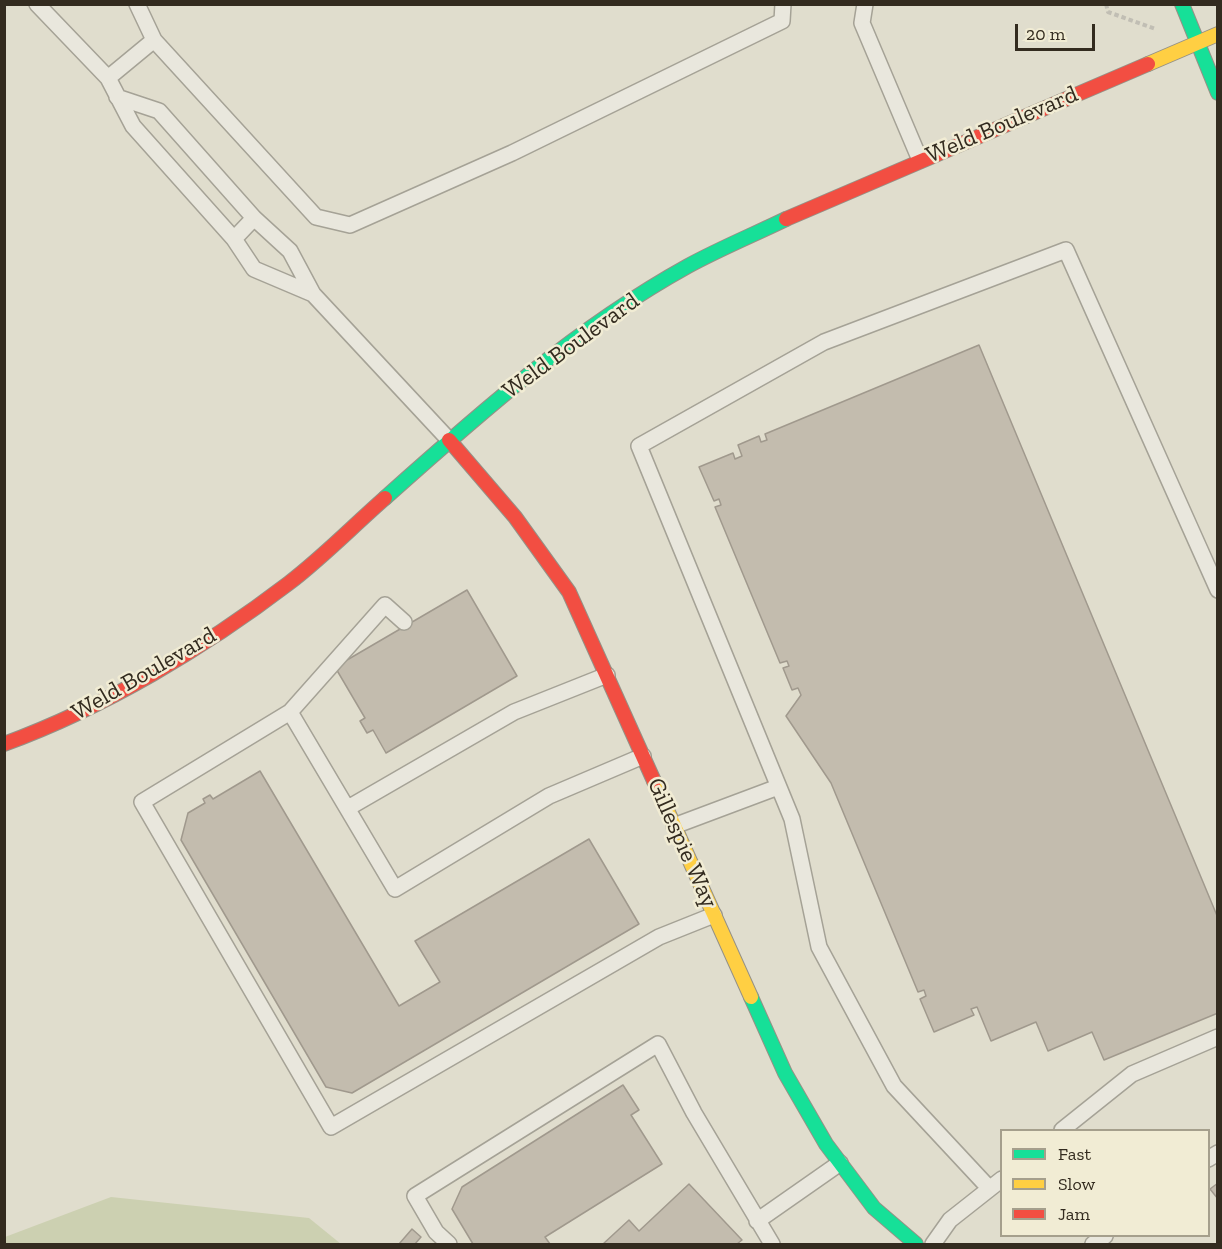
<!DOCTYPE html>
<style>
body{margin:0}
#map{position:relative;width:1222px;height:1249px;overflow:hidden;background:#e0ddcd;font-family:"Zilla Slab",serif}
canvas{display:block}
.frame{position:absolute;inset:0;border:6px solid #332b1f;pointer-events:none}
.legend{position:absolute;left:1000px;top:1129px;width:210px;height:108px;box-sizing:border-box;background:#f1ecd4;border:2px solid #a59f8c;margin:0;padding:8px 10px;list-style:none;font-size:18px;color:#332b1f}
.legend li{display:flex;align-items:center;gap:12px;height:30px}
.legend b{width:30px;border:2px solid #a59f8c}
.scale{position:absolute;left:1015px;top:24px;width:80px;height:27px;box-sizing:border-box;border:3px solid #332b1f;border-top:0;padding-left:8px;font-size:18px;line-height:21px;white-space:nowrap;color:#332b1f;-webkit-text-stroke:4px #f1ecd4;paint-order:stroke}
</style>
<div id="map">
<canvas width="1222" height="1249"></canvas>
<div class="frame"></div>
<ul class="legend">
<li><b style="height:8px;background:#16e098"></b>Fast</li>
<li><b style="height:8px;background:#ffcf43"></b>Slow</li>
<li><b style="height:8px;background:#f24e42"></b>Jam</li>
</ul>
<div class="scale">20 m</div>
</div>
<script>
const g = document.querySelector('canvas').getContext('2d');
g.lineJoin = 'round';
function paint(path, color) {
  g.fillStyle = color;
  g.fill(path, 'evenodd');
}
function stroke(path, color, width, dash) {
  g.strokeStyle = color;
  g.lineWidth = width;
  g.lineCap = dash ? 'butt' : 'round';
  g.setLineDash(dash || []);
  g.stroke(path);
}
function write(font, color, halo, rows, align = 'center') {
  g.font = font + ' "Zilla Slab",serif';
  g.lineWidth = 5;
  g.setLineDash([]);
  g.textBaseline = 'middle';
  g.strokeStyle = halo;
  g.fillStyle = color;
  for (const [text, x, y, turn = 0] of rows) {
    g.save();
    g.translate(x, y);
    g.rotate((+turn || 0) * Math.PI / 180);
    g.textAlign = isNaN(turn) ? turn : align;
    if (halo) g.strokeText(text, 0, 0);
    g.fillText(text, 0, 0);
    g.restore();
  }
}
const green = new Path2D(`
 M111,1197L309,1218L341,1244H5V1237Z`);
const building = new Path2D(`
 M979,345L1218,918V1013L1104,1060L1092,1032L1048,1051L1036,1022L991,1041L977,1007L971,1009L974,1015L934,1032L920,999L926,996L924,990L918,992L831,783L786,716L801,695L798,688L792,690L783,668L789,666L787,661L780,663L715,507L721,505L719,499L714,501L699,467L733,453L735,459L742,456L738,445L759,436L761,442L767,440L765,434Z
 M467,590L517,676L386,753L373,730L367,733L360,721L365,718L335,667Z
 M260,771L399,1006L440,982L415,941L589,839L639,924L352,1093L326,1087L181,840L188,813L205,803L203,799L210,795L213,799Z
 M623,1085L639,1110L631,1115L662,1164L545,1237L550,1244H473L452,1209L462,1187Z
 M1218,1183V1199L1210,1189Z
 M689,1184L742,1240L737,1244H603L629,1220L639,1231Z
 M412,1229L421,1237L415,1244H399Z`);
const path = new Path2D(`
 M1106,4L1108,12L1156,29`);
const lane = new Path2D(`
 M37,4L108,78L133,126L234,239L254,269L313,294
 M137,4L154,40
 M865,4L862,23L920,160
 M108,78L154,40L316,217L350,225L512,153L782,21L783,4
 M117,97L159,111L254,218L290,251L313,294L449,440
 M234,239L254,218
 M290,712L385,605L404,622
 M643,756L549,796L395,889L290,712L142,802L331,1127L659,937L714,915
 M348,808L514,712L607,675
 M674,826L778,787
 M1062,1130L1132,1074L1218,1037
 M1208,1159L1218,1153
 M989,1188L894,1086L819,947L792,819L639,446L824,342L1066,250L1218,590
 M757,1221L840,1163
 M449,1244L436,1232L415,1196L658,1044L694,1113L772,1244
 M933,1244L950,1220L1002,1179
 M1093,1244L1105,1236`);
const fast = new Path2D(`
 M1182,4L1218,93
 M385,498C480,413 576,328 688,266C719,249 753,235 786,219
 M751,997L785,1073L826,1144L874,1208L916,1244`);
const slow = new Path2D(`
 M1148,64L1218,34
 M654,781L751,997`);
const jam = new Path2D(`
 M786,219L1148,64
 M449,440L515,517L569,592L654,781
 M4,744C105,707 204,648 289,583C323,557 353,526 385,498`);
const streetNames = [
 ["Weld Boulevard",1002,125,-23],
 ["Weld Boulevard",571,346,-36],
 ["Weld Boulevard",144,674,-30],
 ["Gillespie Way",682,843,66]
];
paint(green, '#ccd0b1');
paint(building, '#c3bcae');
stroke(building, '#a0998d', 1.5);
stroke(lane, '#a5a296', 18);
stroke(fast, '#959186', 16);
stroke(slow, '#959186', 16);
stroke(jam, '#959186', 16);
stroke(path, '#c1beb4', 4, [4.5, 3]);
stroke(lane, '#e9e7dd', 15);
stroke(fast, '#16e098', 14);
stroke(slow, '#ffcf43', 14);
stroke(jam, '#f24e42', 14);
write('24px', '#332b1f', '#f1ecd4', streetNames);
</script>
